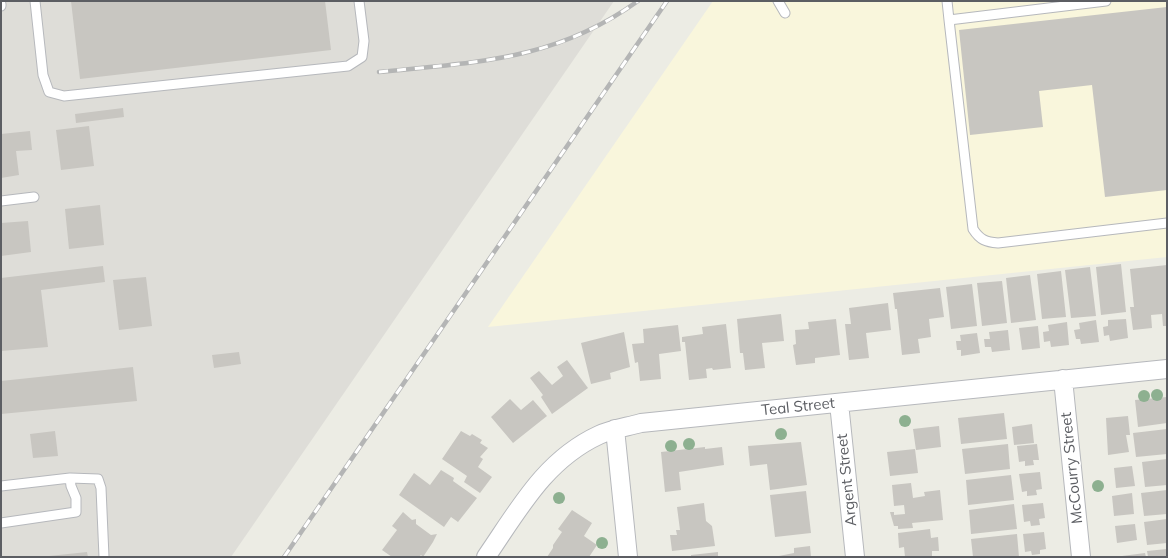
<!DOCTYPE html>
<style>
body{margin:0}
#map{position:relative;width:1168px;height:558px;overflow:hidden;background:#ecece4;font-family:Mulish,sans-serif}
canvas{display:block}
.frame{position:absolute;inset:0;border:2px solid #5c5e63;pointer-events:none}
</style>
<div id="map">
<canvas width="1168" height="558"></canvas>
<div class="frame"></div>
</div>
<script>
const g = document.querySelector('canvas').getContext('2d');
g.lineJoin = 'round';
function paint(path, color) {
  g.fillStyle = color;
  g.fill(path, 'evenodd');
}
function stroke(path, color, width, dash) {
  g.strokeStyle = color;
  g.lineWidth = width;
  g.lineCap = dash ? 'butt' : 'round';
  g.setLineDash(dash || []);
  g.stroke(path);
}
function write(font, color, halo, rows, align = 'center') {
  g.font = font + ' Mulish,sans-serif';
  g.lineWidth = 3;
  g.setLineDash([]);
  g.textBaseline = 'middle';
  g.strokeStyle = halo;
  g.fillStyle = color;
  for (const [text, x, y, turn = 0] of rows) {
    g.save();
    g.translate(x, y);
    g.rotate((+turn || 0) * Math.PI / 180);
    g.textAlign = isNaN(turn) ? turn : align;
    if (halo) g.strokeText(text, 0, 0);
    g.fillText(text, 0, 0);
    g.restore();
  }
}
const commercial = new Path2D(`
 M713,1H1167V257L488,327Z`);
const industrial = new Path2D(`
 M1,1H614L231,557H1Z`);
const building = new Path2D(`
 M71,1H325L331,50L80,79Z
 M1167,7V190L1105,197L1092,85L1039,91L1043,127L970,135L959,30Z
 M123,108L124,117L76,123L75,114Z
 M89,126L94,166L61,170L56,130Z
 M30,131L32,150L16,151L19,175L1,178V134Z
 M100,205L104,245L69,249L65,209Z
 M28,221L31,252L1,256V223Z
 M1121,264L1126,312L1101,315L1096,267Z
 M1167,265V326H1163L1162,314L1151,315L1152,328L1133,330L1130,307H1134L1130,269Z
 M103,266L105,282L41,290L48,347L1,351V278Z
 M1090,267L1096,316L1071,318L1065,270Z
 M1061,271L1066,317L1042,319L1037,274Z
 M1030,275L1036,320L1011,323L1006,278Z
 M146,277L152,326L119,330L113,280Z
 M1002,281L1007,323L982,326L977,283Z
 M972,284L977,326L951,329L946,287Z
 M940,288L944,317L929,319L931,337L918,339L920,353L902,355L897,309H895L893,293Z
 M888,303L891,330L866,333L869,358L849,360L845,324H851L849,308Z
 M781,314L784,341L762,343L765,368L745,370L743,353H740L737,319Z
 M836,319L840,355L815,358V363L796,365L793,345L796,344L795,330L809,329L808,322Z
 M1126,319L1128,338L1110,341L1109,335L1104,336L1103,327L1108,326V320Z
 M1096,320L1099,342L1081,344L1080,339H1076L1074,330L1080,329L1079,323Z
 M1067,322L1069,345L1051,347L1050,341L1044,342L1043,332L1049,331L1048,325Z
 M726,324L731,368L713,370L712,368L706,369L707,378L689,380L685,342H682V337L703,334L702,327Z
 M678,325L681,351L659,354L661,379L640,381L638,362L635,363L632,344L644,343L643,329Z
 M1038,326L1040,348L1022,350L1019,328Z
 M1008,330L1010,350L992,352L991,347H985L984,339H990L989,332Z
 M624,332L630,367L610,373L611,379L591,384L581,343Z
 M977,333L980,353L961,356V350H957L956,341H961L960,335Z
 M239,352L241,364L214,368L212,355Z
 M567,360L588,388L552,414L541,397L543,395L530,378L539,371L552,385L563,376L557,367Z
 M133,367L137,401L1,414V381Z
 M1167,397V423L1138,427L1135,400Z
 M510,399L521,410L533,400L547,416L513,443L491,417Z
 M1004,413L1007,439L961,444L958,418Z
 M1128,416L1130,435H1126L1129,452L1108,455L1106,418Z
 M1032,424L1034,443L1014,445L1012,427Z
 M939,426L941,447L916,450L913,429Z
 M1167,429V454L1136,457L1133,433Z
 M55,431L58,456L33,458L30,434Z
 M461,431L470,436L472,434L482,440L480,443L488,448L480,457L483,459L478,467L492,477L480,493L464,482L467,476L442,459Z
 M801,442L807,485L770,490L767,464L750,466L748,446Z
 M1008,444L1010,469L965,474L962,449Z
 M1037,444L1039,460H1033L1034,465L1025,466V461L1019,462L1017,446Z
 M705,447V449L722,447L724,465L679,472L681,490L665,492L661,452Z
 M915,449L918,473L890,476L887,452Z
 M1167,459V485L1145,487L1142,462Z
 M1132,466L1135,486L1116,488L1114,468Z
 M441,470L454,478L453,481L477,498L458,522L451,517L444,527L399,495L414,473L430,485Z
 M1040,472L1042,489L1036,490L1037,495L1027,496V491L1022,492L1019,474Z
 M1011,475L1014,500L968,505L966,480Z
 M911,483L913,498L925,496L924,492L940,490L943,520L912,523L913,528L898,529V526H894L890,512H894V515L905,514L904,505L894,506L892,485Z
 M1167,490V514L1144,516L1141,493Z
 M806,491L811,533L775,537L770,495Z
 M1132,493L1134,514L1114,516L1112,496Z
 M704,503L706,521L712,526L715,546L672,551L670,535H677L676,530H680L677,507Z
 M1043,503L1045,518L1039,519L1040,525L1031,526L1030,521L1024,522L1022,505Z
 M1014,504L1017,529L971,534L969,510Z
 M572,510L592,523L584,536L597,545L589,557H547L553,548V545L562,532L558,529Z
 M403,512L412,520L416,519V524L431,535L437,534L433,542L423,557L421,555L419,557H392L382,550L397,530L392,526Z
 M1167,519V543L1147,545L1144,522Z
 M1135,524L1137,540L1117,543L1115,526Z
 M930,529L931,538L938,537L939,551H932V557H905L904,547L899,548L898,533Z
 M1044,532L1046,549L1040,550V554L1032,555L1031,551L1025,552L1023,534Z
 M1017,534L1019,557H973L971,539Z
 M810,546L811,557H774L794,553V548Z
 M1167,549V557H1148L1147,551Z
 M87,552L88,557H49V556Z
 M718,552V557H691V555Z
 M1145,553L1146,557H1122V556Z`);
const lane = new Path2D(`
 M35,1L43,75L49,92L64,96L348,66L362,57L364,41L359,1
 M778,1L785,13
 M947,1L949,20
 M1106,1L949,20L973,229C980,240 986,242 998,243L1167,223
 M1,4V6
 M1,201L34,197
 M70,478L98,479L101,488L104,557
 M1,486L70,478L71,486L76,498V512L1,523`);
const street = new Path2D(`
 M1063,379L1081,557
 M839,403L855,557
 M615,429L628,557
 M486,557C519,509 545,460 599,435C612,429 627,427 641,423L1167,369`);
const rail = new Path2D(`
 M379,72C476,62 555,61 638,1
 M284,557L667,1`);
const trees = [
 [1157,395],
 [1144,396],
 [905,421],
 [781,434],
 [689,444],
 [671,446],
 [1098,486],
 [559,498],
 [602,543]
];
const streetNames = [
 ["Teal Street",798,407,-6],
 ["McCourry Street",1072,468,-96],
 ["Argent Street",847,480,-96]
];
paint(commercial, '#f9f6dc');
paint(industrial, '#deddd8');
paint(building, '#c8c6c1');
stroke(lane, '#b6b8bc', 11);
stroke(street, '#b6b8bc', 20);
stroke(lane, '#fff', 9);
stroke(street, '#fff', 18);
stroke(rail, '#b4b5b5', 4.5);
stroke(rail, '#fff', 3, [9]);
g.fillStyle = '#8db090';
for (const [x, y] of trees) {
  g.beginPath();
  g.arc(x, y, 6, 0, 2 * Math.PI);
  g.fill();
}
write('15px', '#5c5e63', '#fff', streetNames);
</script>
